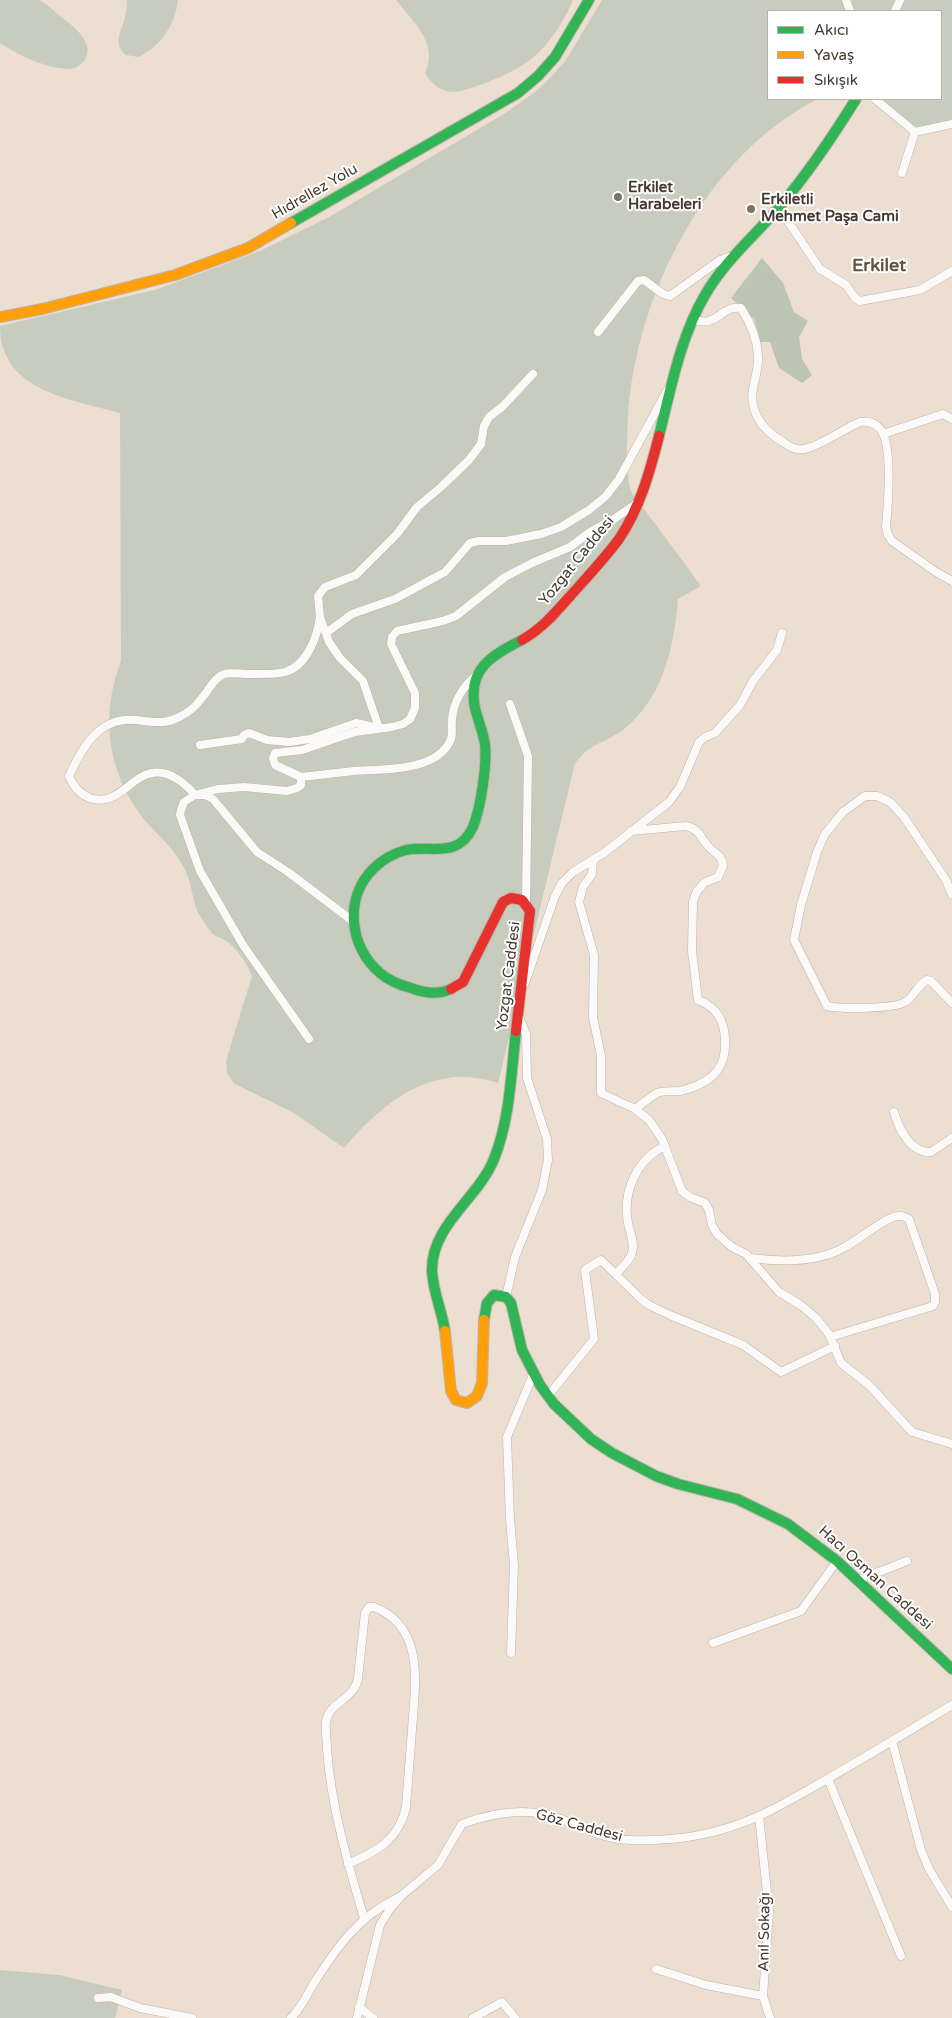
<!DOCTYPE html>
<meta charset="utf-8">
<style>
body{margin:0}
#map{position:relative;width:952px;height:2018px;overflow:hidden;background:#ecded1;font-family:"Varela Round",sans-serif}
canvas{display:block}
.legend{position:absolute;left:767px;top:10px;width:175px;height:90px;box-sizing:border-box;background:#fff;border:1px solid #b4b0ac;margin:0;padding:6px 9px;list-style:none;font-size:15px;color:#443a30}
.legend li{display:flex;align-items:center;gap:10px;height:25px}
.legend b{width:25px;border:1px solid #b4b0ac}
</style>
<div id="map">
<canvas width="952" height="2018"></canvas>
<ul class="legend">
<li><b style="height:6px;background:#30b455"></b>Akıcı</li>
<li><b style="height:6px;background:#ff9f0a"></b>Yavaş</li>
<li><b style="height:6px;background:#e5322d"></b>Sıkışık</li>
</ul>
</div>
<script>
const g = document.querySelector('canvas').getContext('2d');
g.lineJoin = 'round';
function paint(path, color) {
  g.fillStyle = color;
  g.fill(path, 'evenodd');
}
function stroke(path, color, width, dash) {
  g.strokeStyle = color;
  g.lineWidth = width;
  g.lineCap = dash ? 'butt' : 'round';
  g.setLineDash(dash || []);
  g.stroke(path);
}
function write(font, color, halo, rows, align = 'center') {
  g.font = font + ' "Varela Round",sans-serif';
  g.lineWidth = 4;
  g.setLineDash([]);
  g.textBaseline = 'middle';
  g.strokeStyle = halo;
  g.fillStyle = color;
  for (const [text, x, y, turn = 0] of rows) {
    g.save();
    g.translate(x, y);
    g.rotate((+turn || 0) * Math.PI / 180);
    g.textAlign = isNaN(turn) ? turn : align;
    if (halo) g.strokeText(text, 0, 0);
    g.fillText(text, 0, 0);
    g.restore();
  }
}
const green = new Path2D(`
 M0,0C12,0 27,0 38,0C45,2 54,11 60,16C72,25 97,43 84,61C80,66 74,69 67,69C43,67 20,56 0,43Z
 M127,0H178C175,26 161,45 139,57L126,55C113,44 120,34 124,21C126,14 127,7 127,0Z
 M396,0H573C565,19 554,37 539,52C534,57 528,62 521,66C509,74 465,93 452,92C440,91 431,83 425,73C439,43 413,22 396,0Z
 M602,0H952V124L922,129L914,128L883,99H941V11H768V99H818C706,155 636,295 628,416C627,439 625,466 630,488C632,496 642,506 647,513C665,537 683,561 701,586L678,599C674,648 663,698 623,730C612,738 600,742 589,749C584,752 580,758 575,763L498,1083C433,1062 385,1100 344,1148L294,1113L235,1084L227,1074L226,1061L252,976C246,962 238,949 225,940C221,938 214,936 212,933C208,928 197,913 196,907C191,892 191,879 182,864C172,846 156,834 143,818C107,772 100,715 121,661L120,413C72,399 0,392 0,326L155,290L260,251L329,217L504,114L535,92L549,79L566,60Z
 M0,1970L59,1975L122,1990L115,2018H0Z`);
const forest = new Path2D(`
 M762,258L783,283L794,312L808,321L799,337L802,359L812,375L802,383L779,368L770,342H760L754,319L731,298Z`);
const street = new Path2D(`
 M846,0L850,11
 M895,11L900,0
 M875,99L915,132L952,124
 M902,173L915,132
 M779,208L820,269L846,285L855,298L860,301L920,290L952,271
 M692,319C719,329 719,305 741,308C750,322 757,338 758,355C759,367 755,377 753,389C749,411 762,429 780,440C788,445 794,451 804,449C821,446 843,429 860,422C868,421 876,423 881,430C893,447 888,505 886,527L888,535L892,541L936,572L952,581
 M598,332L638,281L644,280L663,294L670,296L720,260L732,256
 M883,434L943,414L952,419
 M320,617C317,637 307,666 285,672C273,675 259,674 247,674C239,674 231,672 224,674C213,678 209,691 201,699C196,706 189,712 181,716C166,725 152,722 136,720C99,716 82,748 69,776C73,786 79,794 90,798C118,807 129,777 152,773C169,770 185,783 195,795L218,789L244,787L287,791L297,788L301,785V777L275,765L273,758L275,753L302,750L355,732L392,727L403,724L410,719L415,708V693L391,644L392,637L397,631L443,621L456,616L505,577L532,563L570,547L590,532L614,519L637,503
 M326,633L352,614L395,599L445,572L470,543L479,541H506L541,534L561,527L589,510L606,496L619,479L667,391
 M510,704L528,756L526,903
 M379,728L363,681L340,658L329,642L320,617L318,596L325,587L356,575L397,534L417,507L441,487L469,460L481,444L484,426L489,417L502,407L533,374
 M200,745L242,739L244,735L249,733L267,740L289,742L310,739L356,723L374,727
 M301,777C319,775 336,773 354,771C383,769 438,772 451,739C453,733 451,726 452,720C453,702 463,686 477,675
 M631,831L686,826C700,829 700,838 709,847C715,854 722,854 723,866L718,877L704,883L697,891L693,901L692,951L698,1000C712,1005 721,1015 724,1030C730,1066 714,1083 680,1091C673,1092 664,1090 657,1093C650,1097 642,1104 635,1109
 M593,860L592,874L583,887L579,902L594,955L593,1017L601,1056V1093L635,1109L649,1120L662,1139L682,1191L690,1197L705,1203L709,1210L712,1225L717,1234L732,1247L746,1254L779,1292L802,1306L816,1318L829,1334L841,1363L869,1385L912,1432L952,1444
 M952,895L946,880L904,817L890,802L877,796H865L843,812L825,834L817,852L801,905L794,940L827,1006C841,1009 894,1009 905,1002C914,997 918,984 927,980L931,981L952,1003
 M525,983L555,896L562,883L573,872L604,853L669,802L680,787L699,742L705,737L715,733L740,705L753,681L777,650L782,633
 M309,1039L243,945L200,871L180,815L181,810L184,802L195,795H205L213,799L257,852L288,872L354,922
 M894,1112C899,1129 910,1153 931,1152L952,1138
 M750,1258C780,1262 817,1263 845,1247C857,1241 887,1216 898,1216C902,1215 905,1217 909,1219L935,1294V1302L933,1306L830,1337
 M616,1274C621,1268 630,1261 632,1253C635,1242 630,1234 628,1223C622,1192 637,1159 665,1146
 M506,1297L515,1257L542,1190L548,1160L547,1139L527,1078L526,1034L519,1017
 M548,1396L594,1339L585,1270L601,1260L641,1299L649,1305L672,1316L743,1345L781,1372L835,1346
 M858,1580L907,1561
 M713,1643L801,1611L837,1561
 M511,1653L514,1565L510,1519L507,1437L533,1375
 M892,1741L921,1850L929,1869L952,1907
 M828,1779L901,1956
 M759,1816L769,1911L763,1996L770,2018
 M348,1864C376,1852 399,1840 406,1807C408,1781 410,1755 412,1730C415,1686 426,1627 374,1607H369L365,1613L358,1678C354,1701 329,1701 326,1722C325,1731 327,1741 327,1749C331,1806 348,1864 364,1918
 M656,1969L706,1985L763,1996
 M98,1998L111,1997L140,2008L192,2018
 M359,2007L373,2018
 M291,2018C301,2008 307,1995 314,1983C337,1947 358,1917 397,1898
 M357,2018L380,1925L390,1909L401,1896L438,1865L462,1824C492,1813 527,1807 558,1818C584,1827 600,1839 630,1840C662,1841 696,1838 727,1828C758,1819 787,1802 815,1786C861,1760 907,1732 952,1705
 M473,2018L502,2002L515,2018`);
const fast = new Path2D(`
 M291,223L518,93L538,76L555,57L589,0
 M659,436C671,388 680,338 705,295C726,259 755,236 781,205C809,172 833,136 856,99
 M451,989C438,995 424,993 411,988C400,985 389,981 380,973C349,947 344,898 373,869C382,860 394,853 406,850C432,845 458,859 473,827C481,807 487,765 485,744C483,732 478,720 475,708C467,669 492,655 522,640
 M484,1320L487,1303L494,1295L506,1297L511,1303L522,1350L540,1385L554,1404L591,1439L612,1453L656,1476L678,1484L737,1499L788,1524L837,1561L952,1669
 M445,1331C442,1311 433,1292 432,1271C431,1225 478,1199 494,1159C510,1119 511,1074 516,1031`);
const slow = new Path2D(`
 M0,317L42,309L175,275L248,248L291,223
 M445,1331L451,1391L456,1400L467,1403L477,1396L482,1383L484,1320`);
const jam = new Path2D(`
 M522,640C543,628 556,612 572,594C588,576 605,558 619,539C640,508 650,471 659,436
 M451,989L463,982L503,902L511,898L522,900L530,911L516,1031`);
const markers = [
 [618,197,5,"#7f7368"],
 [751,209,5,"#7f7368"]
];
const poiNames = [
 ["Erkilet",628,188],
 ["Harabeleri",628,205],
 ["Erkiletli",761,200],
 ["Mehmet Paşa Cami",761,217]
];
const streetNames = [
 ["Hıdrellez Yolu",315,192,-30],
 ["Yozgat Caddesi",577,561,-51],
 ["Yozgat Caddesi",509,976,-83],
 ["Hacı Osman Caddesi",875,1578,42],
 ["Göz Caddesi",579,1826,15],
 ["Anıl Sokağı",765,1932,-89]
];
const quarterNames = [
 ["Erkilet",879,266]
];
paint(green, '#c7ccbe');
paint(forest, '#bcc5b4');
stroke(street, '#bfb4aa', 9);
stroke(fast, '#bfb4aa', 12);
stroke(slow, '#bfb4aa', 12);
stroke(jam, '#bfb4aa', 12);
stroke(street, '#fcfaf8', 8);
stroke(fast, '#30b455', 10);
stroke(slow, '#ff9f0a', 10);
stroke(jam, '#e5322d', 10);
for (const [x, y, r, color] of markers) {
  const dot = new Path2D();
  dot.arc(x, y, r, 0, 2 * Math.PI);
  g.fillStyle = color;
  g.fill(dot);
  stroke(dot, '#fff', 2);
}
write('bold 15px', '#443a30', '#fff', poiNames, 'left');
write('15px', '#443a30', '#fff', streetNames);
write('bold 18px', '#67523c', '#fff', quarterNames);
</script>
